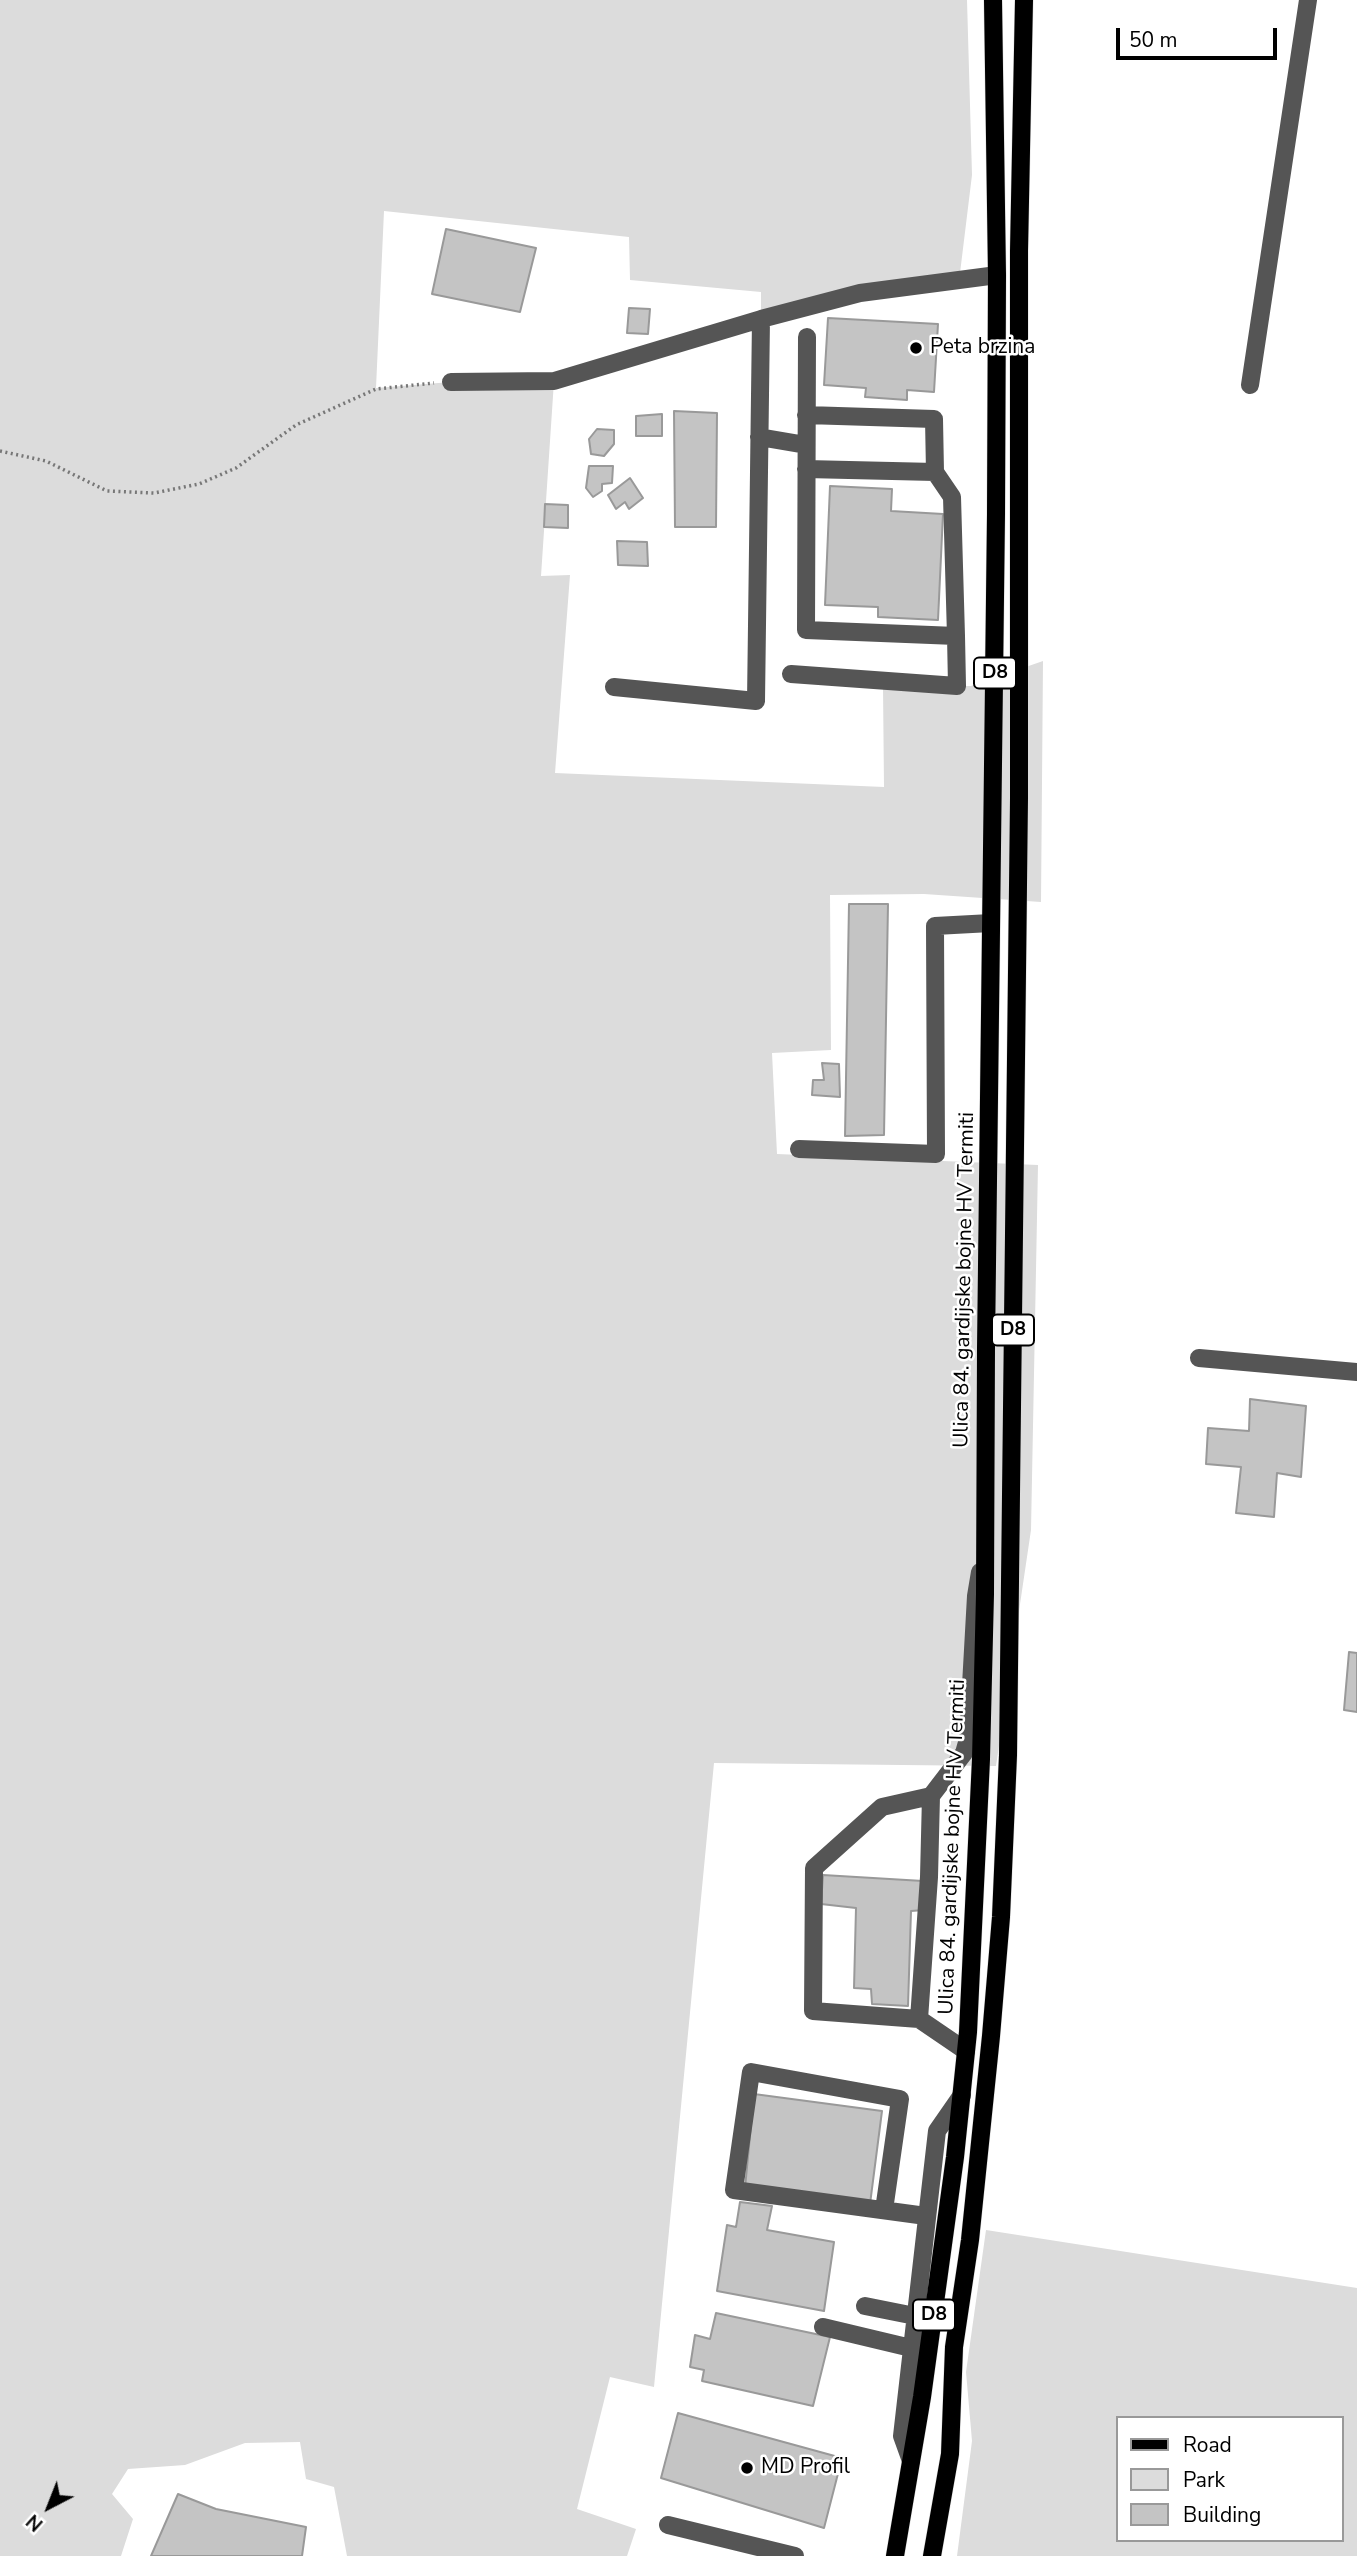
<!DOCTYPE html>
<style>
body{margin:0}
#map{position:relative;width:1357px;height:2556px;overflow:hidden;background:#fff;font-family:"Nunito Sans",sans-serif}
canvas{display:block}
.legend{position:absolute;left:1116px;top:2416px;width:228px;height:126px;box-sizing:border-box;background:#fff;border:2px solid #999;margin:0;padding:9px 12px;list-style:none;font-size:21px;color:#000}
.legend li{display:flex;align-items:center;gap:14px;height:35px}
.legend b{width:35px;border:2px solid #999}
.north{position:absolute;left:14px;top:2472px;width:70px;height:70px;-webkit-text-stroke:5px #fff;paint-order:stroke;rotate:222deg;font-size:19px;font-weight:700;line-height:28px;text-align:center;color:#000}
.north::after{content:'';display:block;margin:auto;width:24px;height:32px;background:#000;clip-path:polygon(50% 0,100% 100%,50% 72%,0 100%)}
.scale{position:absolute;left:1116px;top:28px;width:161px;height:32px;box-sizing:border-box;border:4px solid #000;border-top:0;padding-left:9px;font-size:21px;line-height:24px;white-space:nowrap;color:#000;-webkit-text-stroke:5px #fff;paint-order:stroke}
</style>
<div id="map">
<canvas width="1357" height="2556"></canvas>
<ul class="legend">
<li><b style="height:9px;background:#000"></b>Road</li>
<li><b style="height:19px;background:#dcdcdc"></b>Park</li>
<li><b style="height:19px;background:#c4c4c4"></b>Building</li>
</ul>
<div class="north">N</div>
<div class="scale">50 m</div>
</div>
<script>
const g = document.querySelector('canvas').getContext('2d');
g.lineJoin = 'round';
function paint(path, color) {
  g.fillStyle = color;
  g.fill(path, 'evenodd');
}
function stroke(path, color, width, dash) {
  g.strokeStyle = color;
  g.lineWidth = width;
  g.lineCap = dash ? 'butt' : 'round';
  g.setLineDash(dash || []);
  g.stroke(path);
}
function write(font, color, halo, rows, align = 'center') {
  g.font = font + ' "Nunito Sans",sans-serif';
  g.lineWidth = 5;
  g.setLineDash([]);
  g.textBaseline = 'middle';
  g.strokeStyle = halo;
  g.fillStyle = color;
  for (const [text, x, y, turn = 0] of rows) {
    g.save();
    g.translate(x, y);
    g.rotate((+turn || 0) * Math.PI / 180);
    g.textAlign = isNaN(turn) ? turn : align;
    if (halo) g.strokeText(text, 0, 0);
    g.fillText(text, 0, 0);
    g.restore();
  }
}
const green = new Path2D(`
 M0,0H967L972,175L960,273L761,319V292L630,280L629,237L384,211L376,388L451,382L554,381L541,576L570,575L555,773L884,787L883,687L971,686L1043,661L1041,902L924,894L830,895L831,1050L772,1053L777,1154L1038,1165L1031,1530L996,1766L714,1763L654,2387L610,2377L577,2509L636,2529L627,2556H347L334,2487L306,2479L300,2442L245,2443L185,2465L128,2469L112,2494L133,2519L121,2556H0Z
 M986,2230L1357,2288V2556H957L972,2441L966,2372ZM1117,2418H1341V2540H1117Z`);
const building = new Path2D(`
 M446,229L536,248L520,312L432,294Z
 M629,308L650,309L648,334L627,333Z
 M828,318L938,324L934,392L907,390V400L865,397L866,388L824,385Z
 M674,411L717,413L716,527H675Z
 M662,414V436H636V416Z
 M597,429L614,430V444L604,456L591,454L589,439Z
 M589,466H613L612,483L602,484V491L593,497L586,488Z
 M630,478L643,498L629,509L625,502L616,509L608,495Z
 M830,486L892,489L891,511L943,514L938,620L878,617V607L825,605Z
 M545,504L568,505V528L544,527Z
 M617,541L647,542L648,566L618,565Z
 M849,904H888L884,1135L845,1136Z
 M822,1063L839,1064L840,1097L812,1095L813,1080H824Z
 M1250,1399L1306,1406L1301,1477L1277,1473L1274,1517L1236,1513L1241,1467L1206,1464L1208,1428L1249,1431Z
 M1349,1652L1357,1653V1712L1344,1710Z
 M823,1875L923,1881L924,1910L911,1911L908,2006L872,2004L871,1989L854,1988L856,1908L821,1904Z
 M754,2094L882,2111L870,2204L745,2188Z
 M740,2202L772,2206L767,2230L834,2242L824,2311L717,2291L727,2225L736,2227Z
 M716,2313L830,2337L813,2406L702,2381L704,2370L690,2367L695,2335L710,2339Z
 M678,2413L842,2458L824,2528L661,2478Z
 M178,2494L216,2509L306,2527L302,2556H151Z`);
const path = new Path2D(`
 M0,451L46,461L107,491L154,493L199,484L236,468L296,425L376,389L434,383`);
const minor = new Path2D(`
 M807,337L806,630L956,636L952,497L935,472
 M451,382L554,381L761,319L860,293L997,275
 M1250,385L1308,0
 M759,437L806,445
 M806,469L935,472L934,419L806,415
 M791,674L957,686L956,636
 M614,687L756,701L761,319
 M799,1149L936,1154L935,926L991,923
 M1199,1358L1357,1372
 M919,2019L813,2011L814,1868L882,1807L931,1796
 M966,2051L919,2019L929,1877L931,1796L964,1753L968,1739L976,1596L980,1572
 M884,2210L900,2099L751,2072L734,2190L926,2216
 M865,2306L915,2316
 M823,2327L911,2348
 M911,2461L902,2436L937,2131L962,2095
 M668,2525L795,2556`);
const major = new Path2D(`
 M895,2556L922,2397L955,2157L968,2032L981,1759L985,1594L986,1347L996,514L997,275L993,0
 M932,2556L950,2454L954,2347L970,2240L991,2036L1001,1917L1008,1755L1019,798V251L1024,0`);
const markers = [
 [916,348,7,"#000"],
 [747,2468,7,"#000"]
];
const shields = [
 [995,673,42],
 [1013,1330,42],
 [934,2315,42]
];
const shieldNames = [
 ["D8",995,673],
 ["D8",1013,1330],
 ["D8",934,2315]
];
const poiNames = [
 ["Peta brzina",930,348],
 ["MD Profil",761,2468]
];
const streetNames = [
 ["Ulica 84. gardijske bojne HV Termiti",965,1280,-89],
 ["Ulica 84. gardijske bojne HV Termiti",953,1847,-88]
];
paint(green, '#dcdcdc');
paint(building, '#c4c4c4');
stroke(building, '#999', 2);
stroke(major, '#dbdbdb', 19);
stroke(path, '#777', 3.5, [2, 3.5]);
stroke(minor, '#555', 18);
stroke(major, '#000', 18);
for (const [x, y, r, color] of markers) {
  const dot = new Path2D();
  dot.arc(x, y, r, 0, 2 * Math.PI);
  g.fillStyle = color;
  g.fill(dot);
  stroke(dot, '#fff', 2.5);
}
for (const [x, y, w] of shields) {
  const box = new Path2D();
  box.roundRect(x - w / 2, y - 15.5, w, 31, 5);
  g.fillStyle = '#fff';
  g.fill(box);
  stroke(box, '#000', 2);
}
write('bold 19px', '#000', null, shieldNames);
write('21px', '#000', '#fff', poiNames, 'left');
write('21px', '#000', '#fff', streetNames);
</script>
